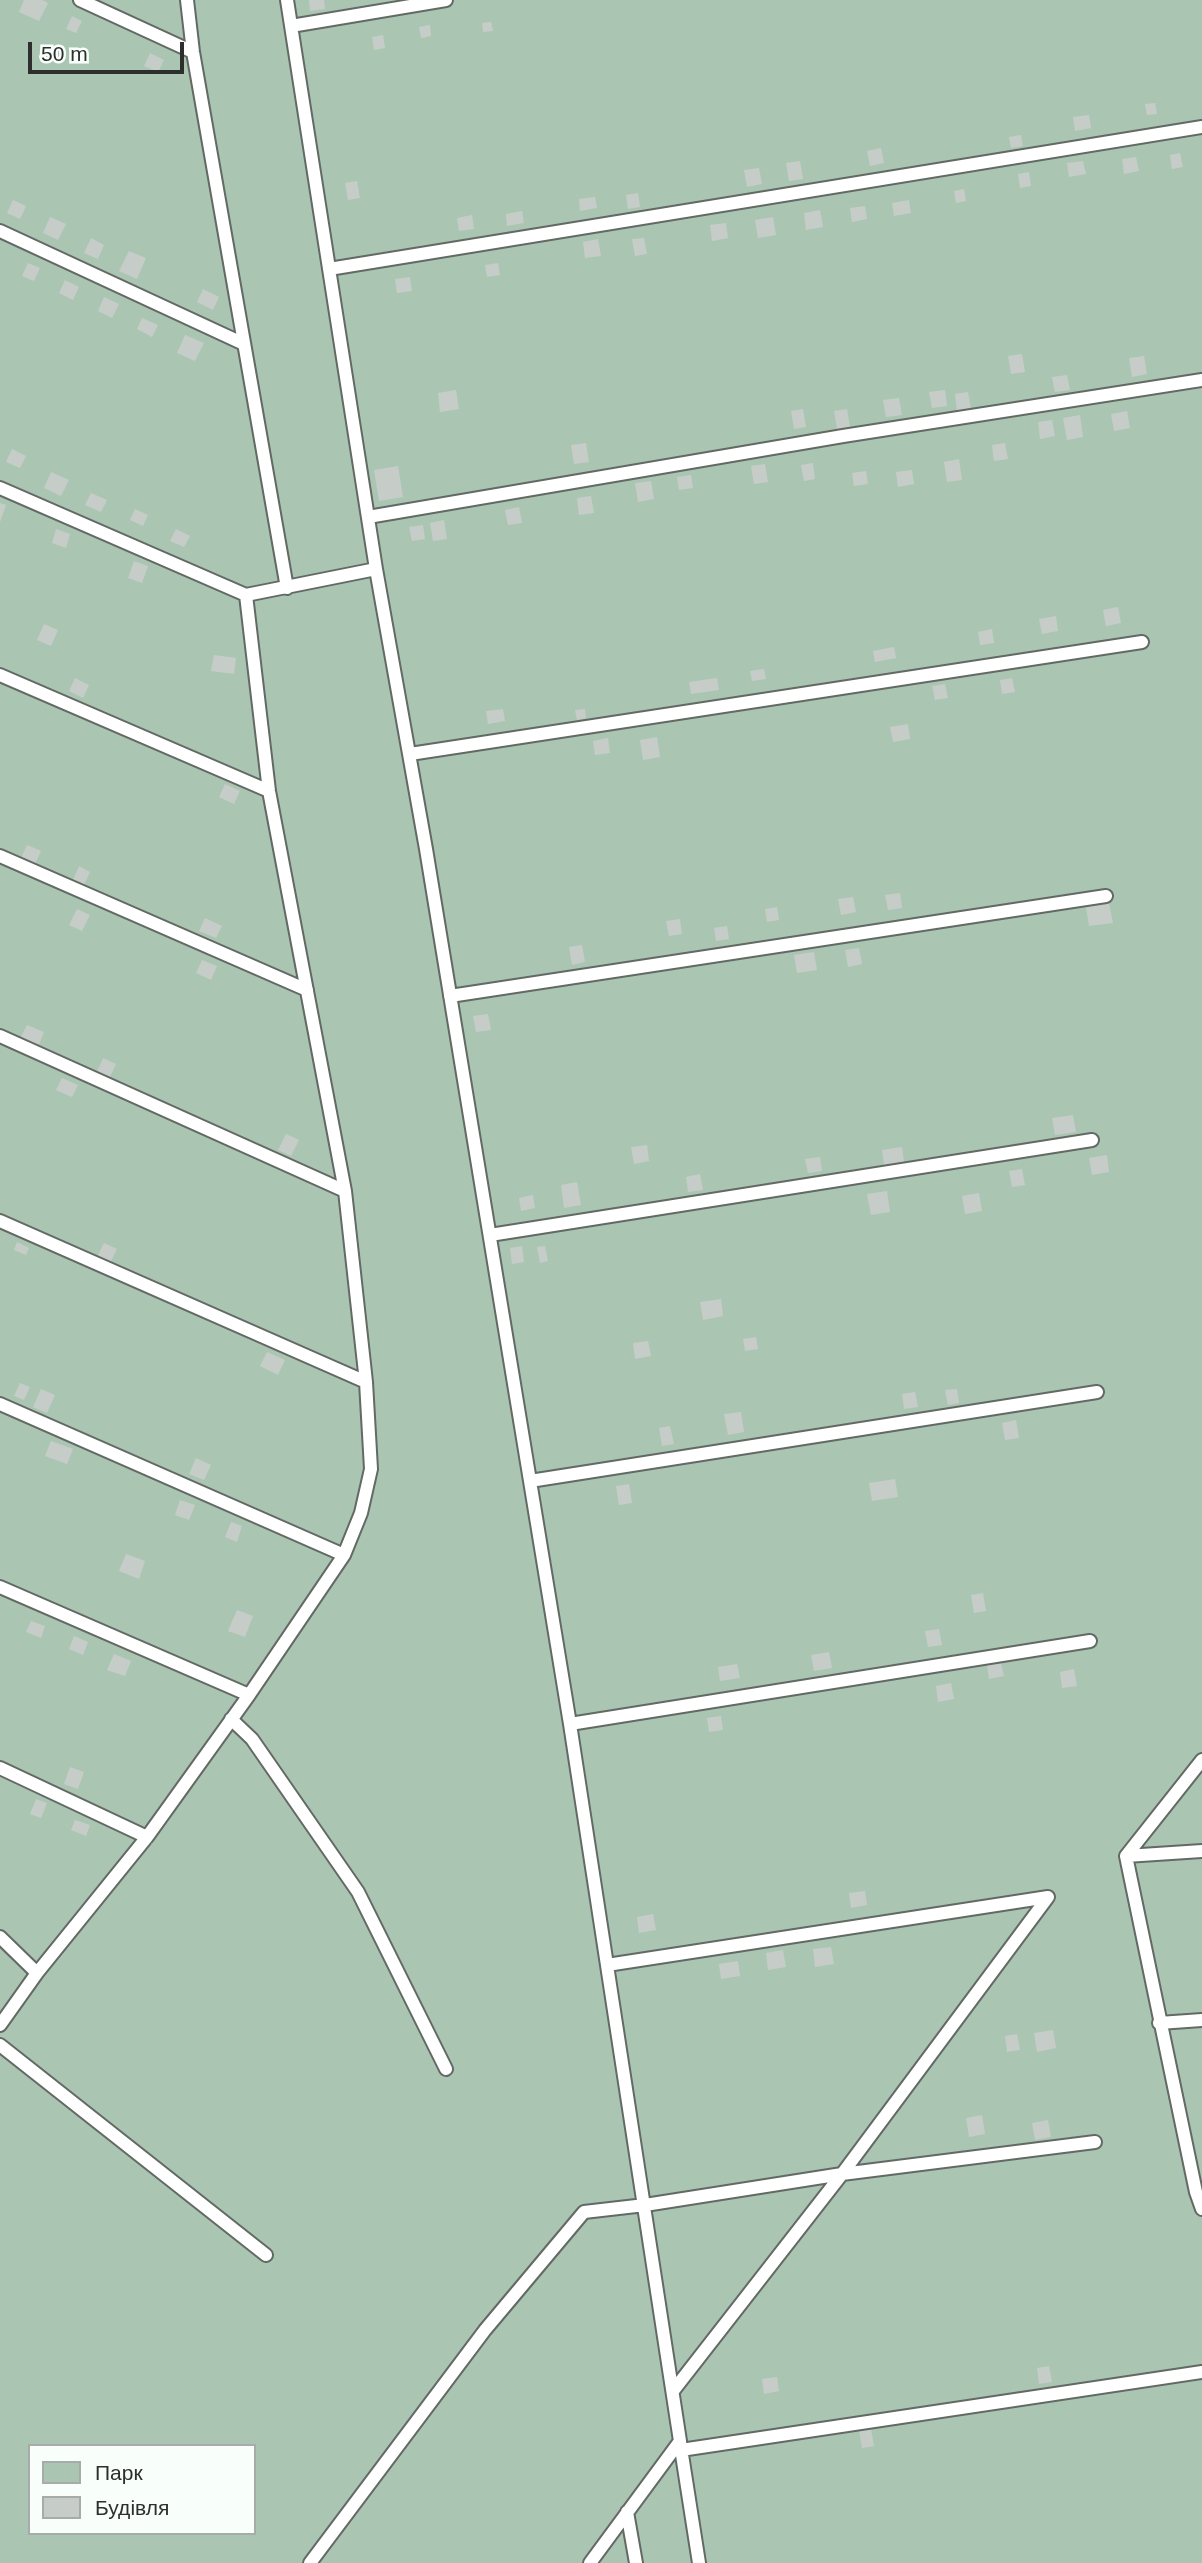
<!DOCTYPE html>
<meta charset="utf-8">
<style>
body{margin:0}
#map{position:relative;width:1202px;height:2563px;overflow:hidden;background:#ebf2ed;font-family:Arial,sans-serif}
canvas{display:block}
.legend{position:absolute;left:28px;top:2444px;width:228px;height:91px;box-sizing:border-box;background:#f8fffa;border:2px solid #a7aca8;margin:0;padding:9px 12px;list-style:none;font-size:21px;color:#2d2f2d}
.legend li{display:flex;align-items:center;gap:14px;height:35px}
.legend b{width:35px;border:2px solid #a7aca8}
.scale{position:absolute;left:28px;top:42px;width:156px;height:32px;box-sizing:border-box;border:4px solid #2d2f2d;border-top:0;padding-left:9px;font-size:21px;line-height:24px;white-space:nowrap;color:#2d2f2d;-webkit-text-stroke:5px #f8fffa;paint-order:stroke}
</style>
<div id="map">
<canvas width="1202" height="2563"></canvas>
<ul class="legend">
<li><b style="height:19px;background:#aac6b2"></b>Парк</li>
<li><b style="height:19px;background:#c6cdc8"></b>Будівля</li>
</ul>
<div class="scale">50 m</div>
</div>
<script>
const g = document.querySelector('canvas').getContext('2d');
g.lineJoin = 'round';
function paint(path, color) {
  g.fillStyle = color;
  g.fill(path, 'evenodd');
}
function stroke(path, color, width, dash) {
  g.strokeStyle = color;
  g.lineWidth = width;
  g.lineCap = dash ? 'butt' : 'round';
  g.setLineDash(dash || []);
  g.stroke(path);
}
const green = new Path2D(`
 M0,0H1202V2563H0ZM30,2446H254V2533H30Z`);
const building = new Path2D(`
 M24,0H42L48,3L39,21L19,12Z
 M309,0H324L325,9L310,11Z
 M72,16L82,21L76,33L66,29Z
 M491,22L493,31L483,32L482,23Z
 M430,25L431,36L421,38L419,27Z
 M383,35L385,48L374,50L372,37Z
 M150,53L164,60L158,72L144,66Z
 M1155,103L1157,114L1147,115L1145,104Z
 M1089,115L1091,128L1075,131L1073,117Z
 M1021,135L1023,146L1011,148L1009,137Z
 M881,148L884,163L870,166L867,151Z
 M1180,153L1183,167L1172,169L1170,155Z
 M1136,157L1139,171L1124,174L1122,159Z
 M800,161L803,179L789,181L786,163Z
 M1083,161L1086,174L1069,177L1067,163Z
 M759,168L762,184L747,187L744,170Z
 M1029,172L1031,186L1020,188L1018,174Z
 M357,181L360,198L348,200L345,183Z
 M964,189L966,201L956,203L954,191Z
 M638,193L640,207L628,209L626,195Z
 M595,197L597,208L580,211L579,199Z
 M13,200L26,206L20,219L7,213Z
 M909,200L911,213L894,216L892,203Z
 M865,206L867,219L852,222L850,208Z
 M820,210L823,227L806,230L804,213Z
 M522,211L524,223L507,226L506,214Z
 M472,215L474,229L459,231L457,218Z
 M50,217L66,224L58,240L43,233Z
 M773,217L776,235L758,238L755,220Z
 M726,223L728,238L712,241L710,225Z
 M91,238L104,245L98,259L84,253Z
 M644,238L647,254L635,256L632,239Z
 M598,239L601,256L585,258L583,242Z
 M129,251L146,258L137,279L119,271Z
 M28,263L40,268L34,281L22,276Z
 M498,263L500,275L487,277L485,265Z
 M410,277L412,291L397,293L395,279Z
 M65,280L79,287L73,300L59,293Z
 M203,289L219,297L213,310L197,302Z
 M104,297L119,304L112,318L98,311Z
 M142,318L158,325L152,337L137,329Z
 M185,335L204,343L195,361L177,353Z
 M1022,354L1025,372L1011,374L1008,356Z
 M1144,356L1147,374L1132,377L1129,358Z
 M1067,375L1070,390L1055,392L1052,377Z
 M456,390L459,409L440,412L438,393Z
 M945,390L947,406L932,408L929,392Z
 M968,392L971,409L957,411L955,394Z
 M899,398L902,415L886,417L883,400Z
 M803,409L806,427L794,429L791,411Z
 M847,409L850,427L837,429L834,411Z
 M1127,411L1130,428L1114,431L1111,414Z
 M1080,415L1083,437L1067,440L1063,418Z
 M1052,420L1055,436L1040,439L1038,422Z
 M586,443L589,462L574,464L571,445Z
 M1005,443L1008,459L994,461L992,445Z
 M12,449L26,456L20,468L6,462Z
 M959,459L962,480L947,482L944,462Z
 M813,463L815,479L804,481L801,465Z
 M765,464L768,482L754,484L751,466Z
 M398,466L403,497L379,501L374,470Z
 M912,470L914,484L898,487L896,472Z
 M866,471L868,484L854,486L852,473Z
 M51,472L69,480L61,496L44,488Z
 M691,475L693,488L679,490L677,477Z
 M651,481L654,499L638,502L635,483Z
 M91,493L107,500L101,512L85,505Z
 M591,496L594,513L579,515L577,498Z
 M0,503L6,505L0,522Z
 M519,507L522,523L508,525L505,510Z
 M135,509L148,515L143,526L130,520Z
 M444,520L447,539L433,541L430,523Z
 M423,525L425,539L412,541L409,527Z
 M56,529L70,534L66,548L52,543Z
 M176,529L190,536L184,547L170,541Z
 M134,561L148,566L142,583L128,578Z
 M1118,607L1121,623L1106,626L1103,610Z
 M1056,616L1058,631L1042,634L1039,619Z
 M44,624L58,630L51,646L37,640Z
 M992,629L994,643L980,645L978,632Z
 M894,647L896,658L875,662L873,651Z
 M214,655L236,658L234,674L211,671Z
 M764,669L766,679L752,681L750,671Z
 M75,678L89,685L83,698L69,691Z
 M717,678L719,690L691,694L689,682Z
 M1012,678L1015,692L1002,694L1000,680Z
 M945,684L948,698L935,700L932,686Z
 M503,709L505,721L488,724L486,711Z
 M585,709L586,718L577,720L575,710Z
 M908,724L910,739L893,742L890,727Z
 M657,737L660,757L643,760L640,740Z
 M608,738L610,753L595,755L593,741Z
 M225,784L240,791L234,804L219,797Z
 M27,845L41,851L35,864L21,858Z
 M79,866L90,872L84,885L73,880Z
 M900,893L902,908L888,910L885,895Z
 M853,897L856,912L841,915L838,899Z
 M1109,903L1113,923L1089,926L1086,907Z
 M777,907L779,920L767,922L765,909Z
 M77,909L90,915L82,931L69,925Z
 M205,918L222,926L216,938L199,931Z
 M680,919L682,934L669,936L666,921Z
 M727,926L729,939L716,941L714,928Z
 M582,945L585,962L572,965L569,947Z
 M859,948L862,964L848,967L845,950Z
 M814,952L817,970L797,973L794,955Z
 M202,960L217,966L211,980L196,973Z
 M488,1014L491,1030L476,1032L473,1016Z
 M27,1025L44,1032L38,1047L20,1039Z
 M103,1058L116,1064L110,1077L97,1072Z
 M62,1078L78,1085L72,1097L56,1090Z
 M1073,1115L1076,1132L1055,1135L1052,1118Z
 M286,1134L299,1140L291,1156L278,1150Z
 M647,1145L649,1161L634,1164L631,1147Z
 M902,1147L904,1162L884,1165L882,1150Z
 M1107,1155L1109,1172L1092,1175L1089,1158Z
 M820,1157L822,1171L808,1173L805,1159Z
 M1022,1169L1025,1185L1012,1187L1009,1171Z
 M700,1174L703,1190L688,1192L686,1177Z
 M577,1182L581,1205L564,1208L561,1185Z
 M887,1191L890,1212L871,1215L867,1194Z
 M979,1193L982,1211L965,1214L962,1196Z
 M533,1195L535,1208L521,1211L519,1198Z
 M17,1242L29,1248L26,1255L14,1250Z
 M104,1243L117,1249L110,1263L97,1257Z
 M522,1246L524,1262L512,1264L510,1248Z
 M545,1246L548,1261L540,1263L537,1247Z
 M721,1299L723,1316L703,1320L700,1302Z
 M756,1337L758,1349L745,1351L743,1339Z
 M648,1341L651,1356L635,1359L633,1343Z
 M267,1352L285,1360L278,1375L260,1366Z
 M20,1383L30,1387L24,1400L14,1396Z
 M41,1389L55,1395L47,1413L33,1407Z
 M957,1389L959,1403L948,1405L945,1390Z
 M915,1392L918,1407L904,1409L902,1394Z
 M741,1412L744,1432L728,1435L724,1414Z
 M1016,1420L1019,1438L1005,1440L1002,1423Z
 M670,1426L674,1444L662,1446L659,1428Z
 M51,1441L73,1449L67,1464L45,1456Z
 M196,1458L211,1465L204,1480L189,1474Z
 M895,1479L898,1497L872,1501L869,1483Z
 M629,1484L632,1503L619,1505L616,1486Z
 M180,1500L195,1505L189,1520L175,1515Z
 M231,1522L242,1526L237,1542L225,1537Z
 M126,1554L145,1561L139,1579L119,1571Z
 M983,1593L986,1611L974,1613L971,1595Z
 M237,1610L253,1616L245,1637L228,1631Z
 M31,1621L45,1626L41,1638L26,1632Z
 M939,1629L942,1645L928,1647L925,1631Z
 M74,1636L88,1642L83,1655L69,1649Z
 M829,1652L832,1668L814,1671L811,1655Z
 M114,1654L131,1661L125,1676L107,1670Z
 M1001,1663L1004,1676L989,1679L987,1665Z
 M737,1664L740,1678L720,1681L718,1667Z
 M1074,1669L1077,1686L1062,1688L1060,1672Z
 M951,1683L954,1699L938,1702L936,1686Z
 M721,1716L723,1730L709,1732L707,1718Z
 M70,1767L84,1772L78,1789L64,1784Z
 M36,1799L47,1803L41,1818L30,1814Z
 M75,1820L90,1825L86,1836L71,1830Z
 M865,1891L867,1905L851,1908L849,1893Z
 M653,1914L656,1930L639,1933L637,1917Z
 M831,1947L834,1964L815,1967L813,1949Z
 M783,1950L786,1967L768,1970L766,1953Z
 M738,1961L740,1976L721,1979L719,1964Z
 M1053,2030L1056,2048L1037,2052L1034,2033Z
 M1017,2034L1020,2050L1007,2052L1005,2036Z
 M982,2115L985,2134L969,2137L966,2118Z
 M1048,2120L1051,2137L1035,2140L1032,2123Z
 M1049,2366L1052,2382L1039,2384L1037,2368Z
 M777,2377L779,2391L764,2394L762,2379Z
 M871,2429L874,2446L862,2448L859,2430Z`);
const lane = new Path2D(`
 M80,0L193,52
 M187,0L193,52L287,588
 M287,0L376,569L426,849L570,1724L680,2441L590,2563
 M291,26L446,0
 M0,231L244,344
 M329,269L1202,127
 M0,488L246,595L376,569
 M368,517L843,436L1202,380
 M0,675L269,791
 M410,754L1142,642
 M0,856L307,990
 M450,996L1106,896
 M0,1036L345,1191
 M0,1221L366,1382
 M490,1235L1092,1140
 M0,1404L344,1555
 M530,1481L1097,1392
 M0,1587L249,1695
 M231,1719L252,1739L358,1892L446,2069
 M570,1724L1090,1641
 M1202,1760L1126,1856L1196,2192L1202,2209
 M0,1768L147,1837
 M1126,1856L1202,1851
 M0,1937L37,1973
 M607,1965L1048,1897
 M1159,2023L1202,2020
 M0,2025L37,1973L147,1837L249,1695L344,1555L361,1513L371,1469L366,1382L345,1191L269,791L246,595
 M0,2045L266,2255
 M673,2391L842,2174L1048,1897
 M680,2442L699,2563
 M681,2450L1202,2372
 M627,2512L636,2563
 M310,2563L485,2330L584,2212L645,2205L842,2174L1095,2142`);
paint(green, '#aac6b2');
paint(building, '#c6cdc8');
stroke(lane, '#636965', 16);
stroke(lane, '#fff', 12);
</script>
